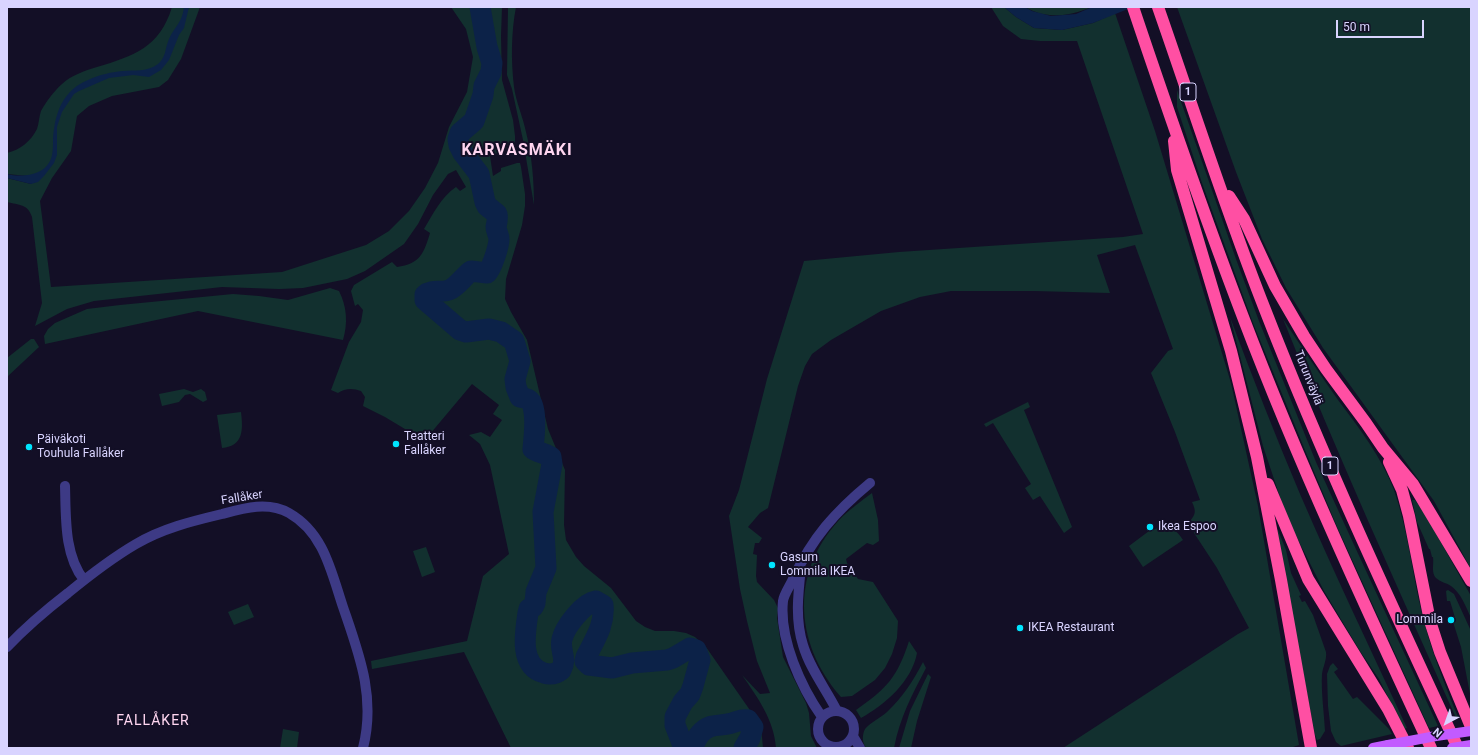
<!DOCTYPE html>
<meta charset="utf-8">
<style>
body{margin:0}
#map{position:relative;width:1478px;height:755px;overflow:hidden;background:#130f26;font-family:Roboto,sans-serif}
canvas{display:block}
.frame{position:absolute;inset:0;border:8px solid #d9d4ff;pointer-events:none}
.north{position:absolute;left:1426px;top:703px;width:40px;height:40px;-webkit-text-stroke:3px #130f26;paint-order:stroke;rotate:221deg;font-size:11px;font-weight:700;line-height:16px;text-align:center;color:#d9d4ff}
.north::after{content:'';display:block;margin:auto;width:14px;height:18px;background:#d9d4ff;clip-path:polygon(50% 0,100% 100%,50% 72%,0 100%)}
.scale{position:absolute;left:1336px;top:20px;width:88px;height:18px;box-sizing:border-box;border:2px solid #d9d4ff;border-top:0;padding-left:5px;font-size:12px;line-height:14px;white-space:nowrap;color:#d9d4ff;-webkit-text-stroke:3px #130f26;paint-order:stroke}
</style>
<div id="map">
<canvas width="1478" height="755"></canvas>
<div class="frame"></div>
<div class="north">N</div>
<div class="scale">50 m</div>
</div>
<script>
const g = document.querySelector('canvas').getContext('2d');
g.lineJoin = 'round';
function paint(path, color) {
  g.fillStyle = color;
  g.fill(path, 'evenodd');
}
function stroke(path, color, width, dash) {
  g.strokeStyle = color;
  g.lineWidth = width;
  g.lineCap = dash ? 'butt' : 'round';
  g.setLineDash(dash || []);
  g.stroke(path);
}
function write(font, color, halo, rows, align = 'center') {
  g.font = font + ' Roboto,sans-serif';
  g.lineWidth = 4;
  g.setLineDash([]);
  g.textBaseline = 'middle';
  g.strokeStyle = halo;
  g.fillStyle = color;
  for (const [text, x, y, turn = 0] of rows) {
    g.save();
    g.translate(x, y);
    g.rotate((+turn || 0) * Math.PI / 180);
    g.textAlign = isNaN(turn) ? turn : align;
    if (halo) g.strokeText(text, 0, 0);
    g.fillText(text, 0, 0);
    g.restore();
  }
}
const green = new Path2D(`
 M172,7H200L181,59L168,80L159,87L112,96L89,106L77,116L71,151L52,178L40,201L51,287L282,272L366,245L389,231L409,211L425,188L438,163L449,127L467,92L473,57L466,29L451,7H502L501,36L502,80L513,120L515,136V142L513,147L490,156L493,176L501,171V168L517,163H520L521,167L525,194V206L522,225L506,279L505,299L511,312L527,340L548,429L565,470L564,525L566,540L576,557L584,566L611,588L636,621L645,627L655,631H674L686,633L695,637L706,647L761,726L763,748H511L464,652L372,669L371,661L467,641L483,576L509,554L490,465L480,444L469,435L481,432L490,437L502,420L493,414L499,405L472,384L430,434L420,438L385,417L363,406L365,397L361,391C353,388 345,388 338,393L331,390L349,342L361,322L363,310L358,304L355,306L351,291L354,285L392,262L397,267C420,264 424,253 430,233L424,229C433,214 441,197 456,187L460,191L466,187L456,170L448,174L433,195L418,224L404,244L365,271L347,279L303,288L279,289L222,287L94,301L67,309L35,326L42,303L32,217C28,204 19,205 7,202V178L31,184L37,174L27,176L7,174V153C20,150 31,141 37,129C39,123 39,117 41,111C46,102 54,91 62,84C72,75 84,71 97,67C134,56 160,47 172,7Z
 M508,7H516C511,33 511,61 514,87C516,102 523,117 526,132C532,156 534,181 534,205L523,140L512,89L507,75Z
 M991,7H1004L1016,17L1034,28L1062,30L1093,23L1115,13L1155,131L1231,383L1258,506L1299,745L1290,748H1063L1238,634L1249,628L1217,568L1194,533L1190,521C1196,514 1196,511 1192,502L1200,500L1175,432L1151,373L1168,351L1173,349L1135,245L1097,255L1110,293L1034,291H951L920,297L881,311L831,340L812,354L805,366L798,386L768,508L760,513L748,527L762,538L759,543H755L753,554L757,555L756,576L757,582L774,600L778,608L777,618L783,657L806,703L809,713L811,736L817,748H776C774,720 758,698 742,675L760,694L770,693L757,661L747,621L740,589L729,516L739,490L767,379L804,261L899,252L1123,237L1143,234L1077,41H1040L1021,39L1003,26Z
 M1025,7H1092C1070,16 1047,20 1025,7Z
 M1177,7H1471V569L1434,501L1323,348L1286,288L1262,239L1236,172Z
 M1177,90L1236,259L1259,321L1316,462L1355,547L1438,726L1429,728L1338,529L1307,455L1253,323L1202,183L1177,107Z
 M330,288L339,291C347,307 348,323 343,340L198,311L45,344L44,336L48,329L55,323L87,309L120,305L233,294L259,296L288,300Z
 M1230,317C1252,376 1275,435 1300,494C1334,573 1371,650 1407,728L1404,729L1379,679L1360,651L1324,591L1294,532L1283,506L1263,446Z
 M1283,319C1301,346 1319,373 1338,400C1359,428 1381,456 1394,490C1408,530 1412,573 1422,614C1431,650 1444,683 1458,717L1456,718C1397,586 1337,454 1283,319Z
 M31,339H34L39,347L7,377V358Z
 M184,389L193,392L201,389L205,392L207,400L203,402L190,394L185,395L179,402L162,406L159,394Z
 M1028,402L1030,407L1024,410L1072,527L1064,533L1040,496L1033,500L1025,488L1031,484L993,423L986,427L984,424Z
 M241,412C243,429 244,446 222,448L217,415Z
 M872,493L878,520L879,541L873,545L867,543L846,559L847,563L858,579L873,582L898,621L897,638L892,654L885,668L875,680L852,696L841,697C793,642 790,569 843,516C852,508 862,500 872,493Z
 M1412,500H1415L1425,514L1471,596V618C1466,607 1461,593 1451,586C1447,583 1440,582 1436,578C1431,573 1434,564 1433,557H1432L1430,549H1429L1417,522Z
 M1158,528C1172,528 1176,529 1183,540L1143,567L1129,546L1149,531Z
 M1276,530H1278L1286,550L1291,573L1301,595L1299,596L1302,602L1305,601L1313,615L1326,652C1327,660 1323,666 1322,674C1321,692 1324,712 1325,731L1320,739L1317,740L1315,735Z
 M426,547L435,572L422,577L413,551Z
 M1448,590L1454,594L1471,631V699L1461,647L1453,622L1456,621L1450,601H1447L1446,591Z
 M248,604L254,617L234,625L228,612Z
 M909,641L917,653C912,681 885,705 861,718L856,710C887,688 897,678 909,641Z
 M923,662L926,668C912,695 900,717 894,748H866C862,742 862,735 865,729C871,722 880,718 887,712C903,697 913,681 923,662Z
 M1333,663L1338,669L1334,672L1353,699L1357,697L1389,729L1392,734L1341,746L1336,742L1331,731L1328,706L1327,674L1330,666Z
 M928,674L931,677L917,721L911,748H899L910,711Z
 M283,729L299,732L297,748H280Z`);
const water = new Path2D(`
 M184,7H189L184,28L179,35L169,60L161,70L149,77L133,75L109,78L79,91L74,94L62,112L57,127V155L54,163L44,176L38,182L31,184L7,178V174C24,178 48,175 52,155C53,150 53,145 53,140C54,122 58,103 72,90C84,79 107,72 123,71C134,70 148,72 158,64C166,58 165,48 169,39C175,26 182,23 184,7Z
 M1004,7H1025L1032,11L1051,16L1076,14L1092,7H1133L1093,23L1062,30L1034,28L1016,17Z`);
const river = new Path2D(`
 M480,7L487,47L492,63L491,72L484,86L483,95L474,121L460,133L458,139L459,145L463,153L479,174L485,202L487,206L497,214C498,219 497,222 496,227C496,231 499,235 499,239C499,246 492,268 487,273L471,271C464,276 457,287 449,290C441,293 432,289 425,295V300L460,330L466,332L489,329L501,332L514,341L520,361L515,379L516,387L520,397C523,398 527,398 529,400C538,406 534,439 533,449C538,453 545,453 551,457L552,464L543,512L546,568L536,592L535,603L533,607L529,609L528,613C525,633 519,666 544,673C550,675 556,674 561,670C568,657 559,652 562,639C565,627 583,603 596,601L603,605C605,625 595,639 586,657L585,661L589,665L612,668L632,663L667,660L673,658L690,648L696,650L700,660L693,686L690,694L683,702L675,717V725L684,748
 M692,748C695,744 696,738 700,734C710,722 720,727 732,723C739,721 741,719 748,720L753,727L750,738L744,748`);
const street = new Path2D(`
 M65,486C66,517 64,555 84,580
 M801,568C798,594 795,620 803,645C810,669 826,689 837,711
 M7,647C26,627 46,610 68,593C90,575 112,558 136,544C163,528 193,521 222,514C244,508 268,501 289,513C324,533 331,571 343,607C359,654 376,697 363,748
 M818 729a18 18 0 1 1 36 0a18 18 0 1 1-36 0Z
 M822,717C801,687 779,639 783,601C784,594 790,586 793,579C812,538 835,512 870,483
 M853,736L860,748`);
const primary = new Path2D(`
 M1373,748L1388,745`);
const highway = new Path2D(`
 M1133,7C1168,111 1204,215 1243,317C1299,464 1365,606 1431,748
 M1158,7C1193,107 1225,208 1264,307C1322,456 1390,602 1458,748
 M1174,141L1177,170L1231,351L1257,457L1281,580L1311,748
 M1229,196L1244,219L1275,286L1304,336L1326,369L1366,423L1383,448L1413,484L1471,581
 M1389,462L1402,490L1409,516L1430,621L1440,652L1471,727
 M1268,484L1308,579L1388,709L1408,748`);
const primaryBridge = new Path2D(`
 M1388,745L1436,736L1471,731
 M1452,748L1471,745`);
const markers = [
 [396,444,4,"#00e5ff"],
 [29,447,4,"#00e5ff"],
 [1150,527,4,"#00e5ff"],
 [772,565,4,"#00e5ff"],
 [1451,620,4,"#00e5ff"],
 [1020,628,4,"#00e5ff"]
];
const shields = [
 [1188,92,16],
 [1330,466,16]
];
const shieldNames = [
 ["1",1188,92],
 ["1",1330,466]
];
const streetNames = [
 ["Turunväylä",1308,378,68],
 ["Fallåker",242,498,-9]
];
const poiNames = [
 ["Teatteri",404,437],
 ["Fallåker",404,451],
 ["Päiväkoti",37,440],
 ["Touhula Fallåker",37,454],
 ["Ikea Espoo",1158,527],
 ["Gasum",780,558],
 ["Lommila IKEA",780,572],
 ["Lommila",1443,620,"right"],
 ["IKEA Restaurant",1028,628]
];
const quarterNames = [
 ["FALLÅKER",153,721]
];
const districtNames = [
 ["KARVASMÄKI",517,151]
];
paint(green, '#12302f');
paint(water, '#0c2248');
stroke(river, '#0c2248', 21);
stroke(street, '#3d3a85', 10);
stroke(primary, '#c25bff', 10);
stroke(highway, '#ff4fa3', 12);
stroke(primaryBridge, '#c25bff', 10);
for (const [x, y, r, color] of markers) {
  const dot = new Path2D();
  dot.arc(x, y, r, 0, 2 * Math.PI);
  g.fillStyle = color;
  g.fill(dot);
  stroke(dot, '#130f26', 1.5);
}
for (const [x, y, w] of shields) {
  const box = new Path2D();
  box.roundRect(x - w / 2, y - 9, w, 18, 3);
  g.fillStyle = '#130f26';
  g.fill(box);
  stroke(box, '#d9d4ff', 1);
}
write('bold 11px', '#d9d4ff', null, shieldNames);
write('12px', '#d9d4ff', '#130f26', streetNames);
write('12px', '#d9d4ff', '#130f26', poiNames, 'left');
g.letterSpacing = '1px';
write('14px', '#ffd6f0', '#130f26', quarterNames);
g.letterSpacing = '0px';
g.letterSpacing = '1px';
write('bold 16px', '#ffd6f0', '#130f26', districtNames);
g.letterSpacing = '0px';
</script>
